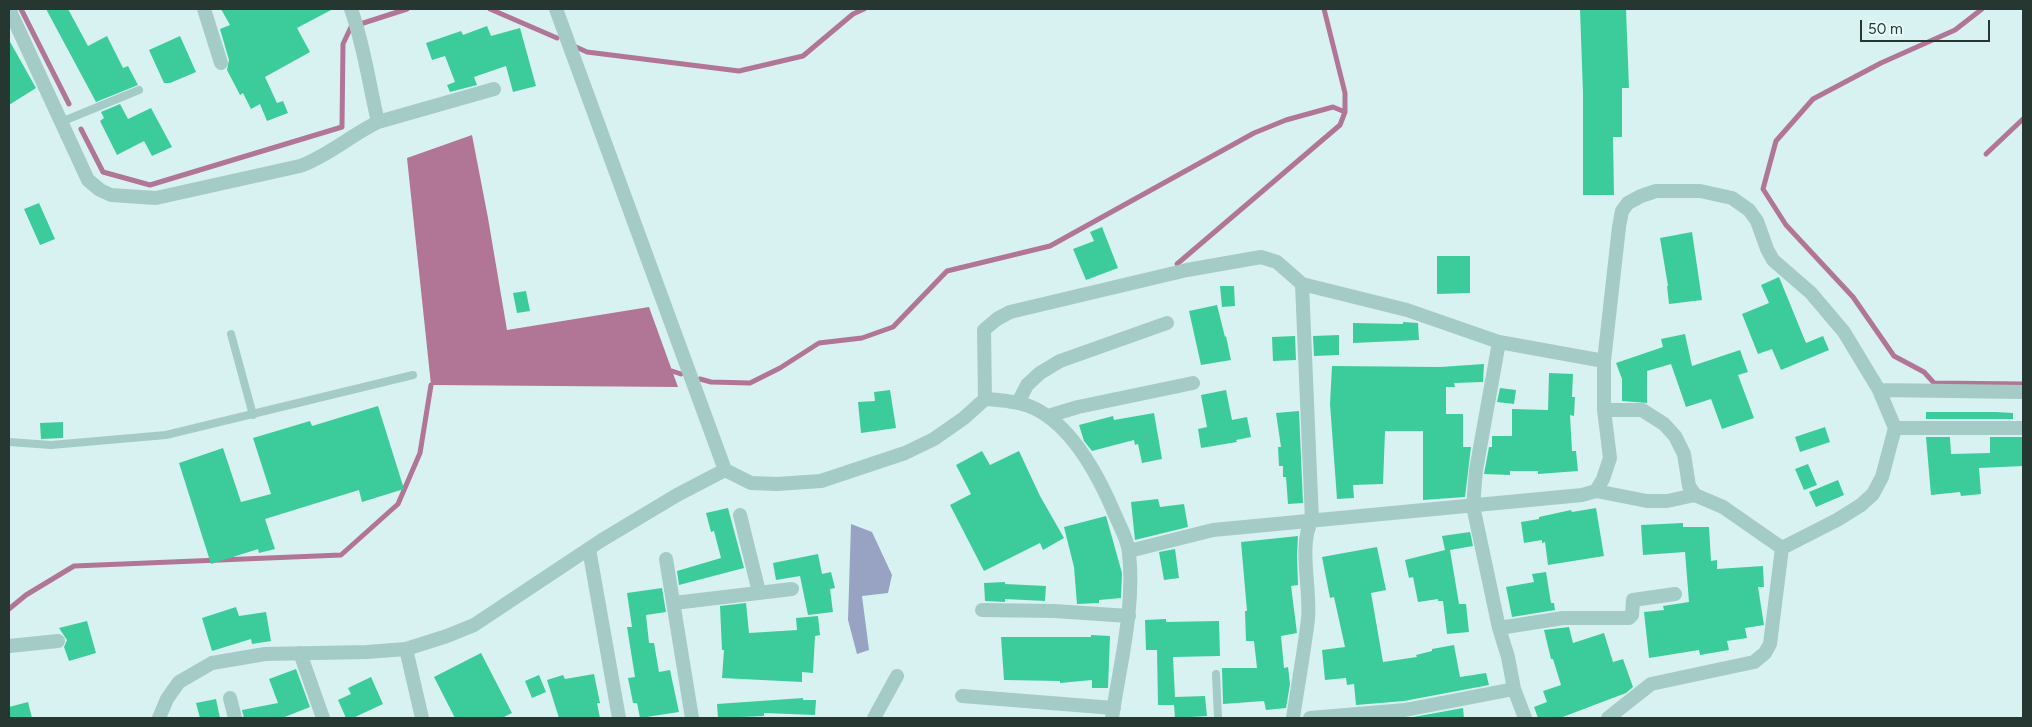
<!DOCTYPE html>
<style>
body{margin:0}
#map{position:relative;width:2032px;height:727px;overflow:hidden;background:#d8f2f1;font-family:Figtree,sans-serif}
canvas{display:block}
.frame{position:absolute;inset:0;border:10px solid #263631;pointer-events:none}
.scale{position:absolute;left:1860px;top:20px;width:130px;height:22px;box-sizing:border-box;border:2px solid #263631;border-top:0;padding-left:6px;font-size:15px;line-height:18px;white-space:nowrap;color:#263631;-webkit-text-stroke:4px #e5faf9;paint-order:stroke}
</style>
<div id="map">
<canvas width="2032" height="727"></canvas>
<div class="frame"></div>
<div class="scale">50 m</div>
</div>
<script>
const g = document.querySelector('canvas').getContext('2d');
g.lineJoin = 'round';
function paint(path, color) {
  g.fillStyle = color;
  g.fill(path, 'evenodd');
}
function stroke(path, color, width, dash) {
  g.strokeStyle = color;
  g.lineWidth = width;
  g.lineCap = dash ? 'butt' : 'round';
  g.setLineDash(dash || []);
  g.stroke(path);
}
const green = new Path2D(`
 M851,524L872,532L892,575L888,593L862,596L869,650L857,654L848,620Z`);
const water = new Path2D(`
 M472,135L488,218L507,330L649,307L678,387L431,385L407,158Z`);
const stream = new Path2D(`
 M21,9L69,104
 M490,9L557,38
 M1982,9L1955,30L1881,63L1813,99L1776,141L1763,189L1786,225L1853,297L1894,356L1924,372L1934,383L2023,384
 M576,47L587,52L739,71L803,56L853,14L864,9
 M81,129L103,172L150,185L342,127L343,44L351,27L407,9
 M1986,154L2023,119
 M1177,264L1340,125L1345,112V93L1324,9
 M672,371L681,374
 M700,379L711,382L750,383L780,368L819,343L862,338L893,327L947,271L1050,246L1254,133L1286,120L1333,107L1345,112
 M9,609L26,595L74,566L341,555L398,504L420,453L431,385`);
const building = new Path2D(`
 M46,9H68L88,46L107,36L123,68L128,66L138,85L96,102Z
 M221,9H333L297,28L310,52L265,77L277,103L283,101L288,113L267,121L260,104L251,109L243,93L240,95L227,70L229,60L220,29L230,25Z
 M1580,9H1626L1629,88H1622V137H1613L1614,195H1583V94Z
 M487,26L491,36L520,28L536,86L513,92L506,66L474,77L477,85L450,92L447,85L455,82L445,56L432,60L426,43L461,31L463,35Z
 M180,36L196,72L170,83H164L149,50Z
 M9,40L36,88L9,105Z
 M120,104L128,119L151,108L172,147L152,156L144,141L117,155L100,121L104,118L101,112Z
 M39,203L55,239L40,245L24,209Z
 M1102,227L1118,268L1086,280L1073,249L1094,241L1090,232Z
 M1692,232L1702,300L1669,304L1667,286H1668L1660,238Z
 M1437,256H1470V293L1437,294Z
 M1779,277L1806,343L1823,336L1829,350L1781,370L1772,349L1758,354L1742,314L1769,303L1761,285Z
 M1220,286H1234L1235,306L1222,307Z
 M526,291L530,311L517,313L513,293Z
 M1217,305L1225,337L1226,336L1231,360L1201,365L1189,311Z
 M1403,322L1418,323L1419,340L1353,343V323L1403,324Z
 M1685,334L1692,366L1740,350L1748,372L1738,375L1754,418L1722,429L1711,399L1686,407L1671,364L1647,371V403L1622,401V379L1616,363L1663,347L1661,339Z
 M1339,335V355L1314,356L1313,336Z
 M1295,336L1296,360L1273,361L1272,337Z
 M1484,364L1483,382L1454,383L1455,387H1446V414H1463V447H1471L1465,497L1423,500V431H1385L1383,484L1353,485L1354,498L1337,499L1330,404L1332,366L1440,367Z
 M1549,373L1573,374L1572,397H1575L1574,416L1570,415L1572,451H1576L1578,471L1538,474V471H1510V475L1484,474L1489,447H1492V436H1512V409L1548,410Z
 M1500,388L1516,390L1514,404L1497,402Z
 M890,390L896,428L861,433L858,402L875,401L874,392Z
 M1226,390L1232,420L1247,417L1251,437L1236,440L1237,442L1201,448L1198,429L1207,427L1201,395Z
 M378,406L404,489L362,502L359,490L265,519L275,549L259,553L258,549L211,564L179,463L223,448L241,502L271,494L253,438L310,421L312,426Z
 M1299,411L1303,503L1288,504L1286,477H1283V466H1279L1278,447H1281L1276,413Z
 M1926,412H1996L2013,413V419H1926Z
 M1154,413L1162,459L1142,463L1138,444L1135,445L1134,440L1092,451L1084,441L1079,425L1113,416L1114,420Z
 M63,422V438L41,439L40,423Z
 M1825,427L1830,442L1800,452L1795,437Z
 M1926,437H1950L1951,454L1990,453V437H2023V466L1979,468L1981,494L1961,496L1960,492L1931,495Z
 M982,451L990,465L1019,451L1040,496L1064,538L1043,550L1040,543L984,571L950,505L971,494L956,465Z
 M1808,464L1817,485L1804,490L1795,469Z
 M1838,480L1844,495L1816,507L1809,492Z
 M1158,499L1160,507L1184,504L1188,527L1135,540L1131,502Z
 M728,508L744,568L679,585L677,571L721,558L714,531L711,532L706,513Z
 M1596,508L1604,556L1548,565L1545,542L1542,543V540L1524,543L1521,522L1539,519V517L1571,510L1572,512Z
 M1106,516L1122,573L1121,598L1099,600V603L1077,604L1074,567L1064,527Z
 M1683,523V527H1709L1711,561L1717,560V569L1763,566L1764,587H1758L1764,625L1745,628L1747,638L1727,641L1729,650L1700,655L1699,650L1649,658L1644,612L1664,610L1663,606L1689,602L1685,552L1643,555L1641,525Z
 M1470,532L1473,546L1450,550L1459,604H1466L1469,632L1447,634L1443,601H1438V599L1418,602L1413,577L1409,578L1405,560L1445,550L1442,536Z
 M1298,536L1297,555L1298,585L1291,586L1297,633L1281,636L1284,668L1288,667L1290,684L1286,708L1266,710L1264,701L1223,704L1222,668H1257L1254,641H1246L1245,611H1247L1241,542Z
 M1377,547L1386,590L1371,593L1383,662L1417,657L1416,655L1432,651V649L1454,645L1460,677L1486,673L1489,685L1404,701L1356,705L1354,684L1347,685L1346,678L1325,680L1322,650L1345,647L1334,597L1330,598L1322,557Z
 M1175,549L1179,578L1164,580L1159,552Z
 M818,554L822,574L831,572L835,588L830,589L833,612L808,615L800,576L776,580L773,563Z
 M1546,572L1551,603H1554L1555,610L1512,617L1506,587L1534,582L1532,574Z
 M1005,582V584L1046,586L1045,601L1005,599V602L985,601L984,583Z
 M662,588L666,612L646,615L649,643H654L659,672L670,670L679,712L640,718L637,703H633L628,678L635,677L627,627H632L627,593Z
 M746,603L749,633L797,630L796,618L818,616L820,635L815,636L813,673L802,672V682L722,678L724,650H722L720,606Z
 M236,607L239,616L266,612L271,641L252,644L251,639L212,651L202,618Z
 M1166,619V622L1219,621L1220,656L1173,657L1175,697L1205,696L1207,716L1175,718L1174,705H1158L1157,650H1146L1145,620Z
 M87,621L96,653L69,661L64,647L67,640L59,628Z
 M1569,627L1573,643L1604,633L1613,662L1623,659L1633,687L1626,693L1560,718H1538L1534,707L1547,702L1543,691L1561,685L1553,659H1551L1544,630Z
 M1091,635L1110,636L1108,688H1092V680L1060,683V681L1004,680L1001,637H1091Z
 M481,653L512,713L502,718H455L434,677Z
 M296,669L310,707L282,718H244L242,710L278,703L269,679Z
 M594,674L600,703H597L600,718H559L547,680L563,675L565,679Z
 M539,675L546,692L532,698L525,681Z
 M371,677L383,704L353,718H346L338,700L351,694L348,688Z
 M803,698V700H816L815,715L764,713V716L718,718L717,704Z
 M216,699L220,718H200L196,703Z
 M28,702L32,718H9V707Z
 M1463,708L1464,718H1408Z`);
const service = new Path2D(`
 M61,122L139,90
 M231,334L253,415
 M9,442L51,445L166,435L413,375
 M1216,674L1218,718`);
const minor = new Path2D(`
 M9,9L88,180L100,190L111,195L156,198L300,166C328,156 351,135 378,122L494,89
 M204,9L221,63
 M351,9C364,45 369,84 378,122
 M556,9L725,470L751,483L777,484L821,481L905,453L934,439L964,418L985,399C999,400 1015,401 1029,406C1070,422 1097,473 1113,510C1118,523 1128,539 1129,553C1135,609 1120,663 1112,718
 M1499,342L1476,470L1473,506L1499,628L1508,657L1514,689L1525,718
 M1879,390L2023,392
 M985,399L984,330L997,319L1010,312L1187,270L1261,257L1277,262L1302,284L1407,310L1499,342L1604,361
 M1018,403L1027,385L1040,373L1060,361L1167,323
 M1048,416L1078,407L1193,383
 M1895,428H2023
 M1596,491L1603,479L1610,458L1604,410
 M740,515L759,592
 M589,549L619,718
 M1129,551L1213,530L1582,495L1596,491L1647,501H1667L1695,495
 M666,559L692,718
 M674,603L792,589
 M982,610L1054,611L1129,616
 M1499,628L1563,618H1629L1632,615L1633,600L1675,594
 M9,646L58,641
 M406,649L422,718
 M300,653L323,718
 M962,696L1114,708
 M230,698L235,718
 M159,718L167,699L179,682L212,663L265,654L367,652L406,649L447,636L474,625L602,540L677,495L725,470
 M874,718L897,676
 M1293,718C1298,685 1304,652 1308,619C1311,590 1298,544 1312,520L1302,284
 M1310,718L1405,710L1514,689
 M1608,718L1651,684L1754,662L1765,653L1770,644L1782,548L1837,520L1861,505L1873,494L1882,477L1895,428L1879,390L1844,332L1811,293L1773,260L1767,249L1757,221L1749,210L1732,198L1700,191H1656L1641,196L1628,203L1622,211L1619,227L1604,361V410H1642L1664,424L1675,436L1684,454L1689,486L1695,495L1723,507L1782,548`);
paint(green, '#98a2c2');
paint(water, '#b17696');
stroke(stream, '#b17696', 5);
paint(building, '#3ccc9b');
stroke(service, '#a4cbc6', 8);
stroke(minor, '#a4cbc6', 14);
</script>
